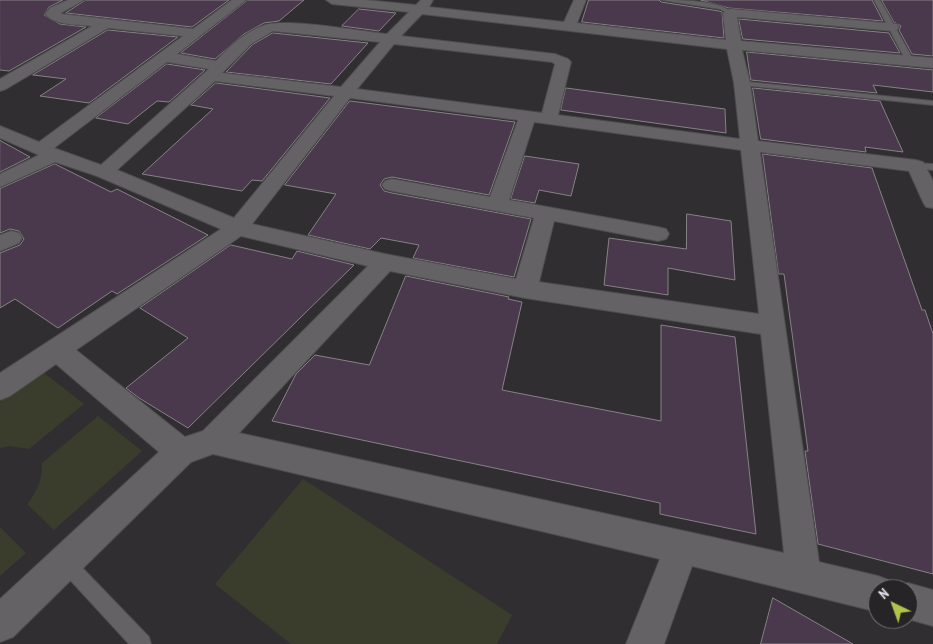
<!DOCTYPE html>
<style>
body{margin:0}
#map{position:relative;width:933px;height:644px;overflow:hidden;background:#302e30;font-family:"PT Sans Narrow",sans-serif}
canvas{display:block}
.north{position:absolute;left:868px;top:579px;width:50px;height:50px;box-sizing:border-box;background:#262426;border:1px solid #727173;border-radius:50%;rotate:318deg;font-size:14px;font-weight:700;line-height:20px;text-align:center;color:#e5e4e6}
.north::after{content:'';display:block;margin:auto;width:18px;height:22px;background:#b2c34b;clip-path:polygon(50% 0,100% 100%,50% 72%,0 100%)}
</style>
<div id="map">
<canvas width="933" height="644"></canvas>
<div class="north">N</div>
</div>
<script>
const g = document.querySelector('canvas').getContext('2d');
g.lineJoin = 'round';
function paint(path, color) {
  g.fillStyle = color;
  g.fill(path, 'evenodd');
}
function stroke(path, color, width, dash) {
  g.strokeStyle = color;
  g.lineWidth = width;
  g.lineCap = dash ? 'butt' : 'round';
  g.setLineDash(dash || []);
  g.stroke(path);
}
const green = new Path2D(`
 M43,372L84,404L29,449L10,446L0,448V402Z
 M98,416L142,451L54,530L27,504C37,492 43,478 42,463Z
 M303,479L512,615L497,644H291L215,584Z
 M0,527L26,553L0,576Z`);
const building = new Path2D(`
 M0,0H63L49,7L44,15L60,24L86,27L9,71L0,70Z
 M86,0H229L192,27L66,13Z
 M248,0H304L279,21L264,23L244,34L215,59L181,53Z
 M589,0H659L661,2L719,11L722,12L724,38L582,22Z
 M701,0H872L883,21L729,8Z
 M882,0H933V56L912,54L899,30L901,26L894,22Z
 M359,9L396,13L379,31L342,26Z
 M739,19L889,33L900,53L743,39Z
 M108,30L178,37L89,103L40,96L66,79L33,75Z
 M273,33L368,43L331,84L226,72L252,45Z
 M747,52L933,70V92L873,85L877,93L751,80Z
 M167,64L205,70L169,102L157,101L128,124L96,118Z
 M216,83L330,98L262,181L252,180L242,191L142,174L213,109L191,105Z
 M566,88L725,109L726,133L561,110Z
 M753,88L880,101L903,152L865,147L866,152L761,139Z
 M350,101L515,122L489,195L392,177L384,179L380,185L384,191L392,193L531,219L514,277L413,258L419,245L381,238L370,249L308,235L336,194L285,185Z
 M0,140L1,141L30,157L0,172Z
 M763,154L872,168L922,310H925L933,334V574L818,544L805,451H808L784,274H779Z
 M525,156L579,164L571,196L539,190L535,203L511,199Z
 M55,164L111,192L117,189L208,235L117,294L112,291L58,328L15,299L0,308V253L20,245L24,239L19,231L10,229L0,233V189Z
 M687,214L731,221L735,280L668,268V295L604,285L609,238L686,249Z
 M231,245L292,259L297,251L354,265L188,428L139,398L126,388L188,338L140,308Z
 M406,276L509,297L508,299L522,302L502,390L661,421V325L735,337L756,534L660,514V503L272,421L296,374L315,355L369,365Z
 M773,598L853,644H761Z`);
const service = new Path2D(`
 M661,0C681,0 719,0 733,13L730,15L720,9Z
 M874,0H880L914,61L913,63L906,61Z
 M739,81L933,101V105L742,85H739Z
 M916,163L933,164V170L913,168V164Z
 M66,554L72,557L149,637L151,644H129L60,569L57,563L60,557Z`);
const minor = new Path2D(`
 M68,0H84L61,13L62,14L193,29L232,0H246L177,54L216,61C229,47 246,31 265,25C288,18 360,31 387,34L409,12L332,4L326,0H366L416,5L421,0H433L429,7L564,22L574,0H586L577,23L726,40L723,13L730,9L897,24L899,27L897,30L892,31L737,17L741,41L933,58V68L742,50L750,83L758,141L916,160L923,162L933,181V208L926,207L923,202L909,171L760,152L819,562L878,576L891,581L894,589H878V612L692,566L664,644H626L660,559L213,454L191,462L13,637L0,642V599L159,452L56,364L10,396L0,400V373L221,229L97,176L55,162L0,187V174L39,155L0,138V126L39,142L183,36L108,28L6,89L0,91V79L92,26C78,24 55,26 45,14L50,8ZM422,14L727,49L734,83L740,139L558,115L571,62L568,59L555,54L401,36ZM273,31L380,42L341,87L222,73L251,44ZM394,44L552,62L555,64L542,113L357,89ZM167,62L209,69L101,165L54,148ZM215,81L334,96L234,218L117,170ZM350,98L518,120L490,197L392,179L385,181L382,185L385,189L392,191L534,218L516,279L385,254L252,224ZM534,122L741,150L759,314L539,282L554,221L658,241L666,239L669,234L666,229L658,227L509,200ZM241,236L368,266L203,431L185,437L76,350ZM390,271L525,298L761,334L784,553L239,433Z
 M11,231L19,233L22,238L19,243L0,251V235Z
 M908,583L933,590V626L908,619V589H895Z`);
paint(green, '#3a3d2b');
paint(building, '#4a384c');
stroke(building, '#858285', 1);
stroke(service, '#4d4c4e', 2);
stroke(minor, '#4d4c4e', 2);
paint(service, '#646264');
paint(minor, '#646264');
</script>
